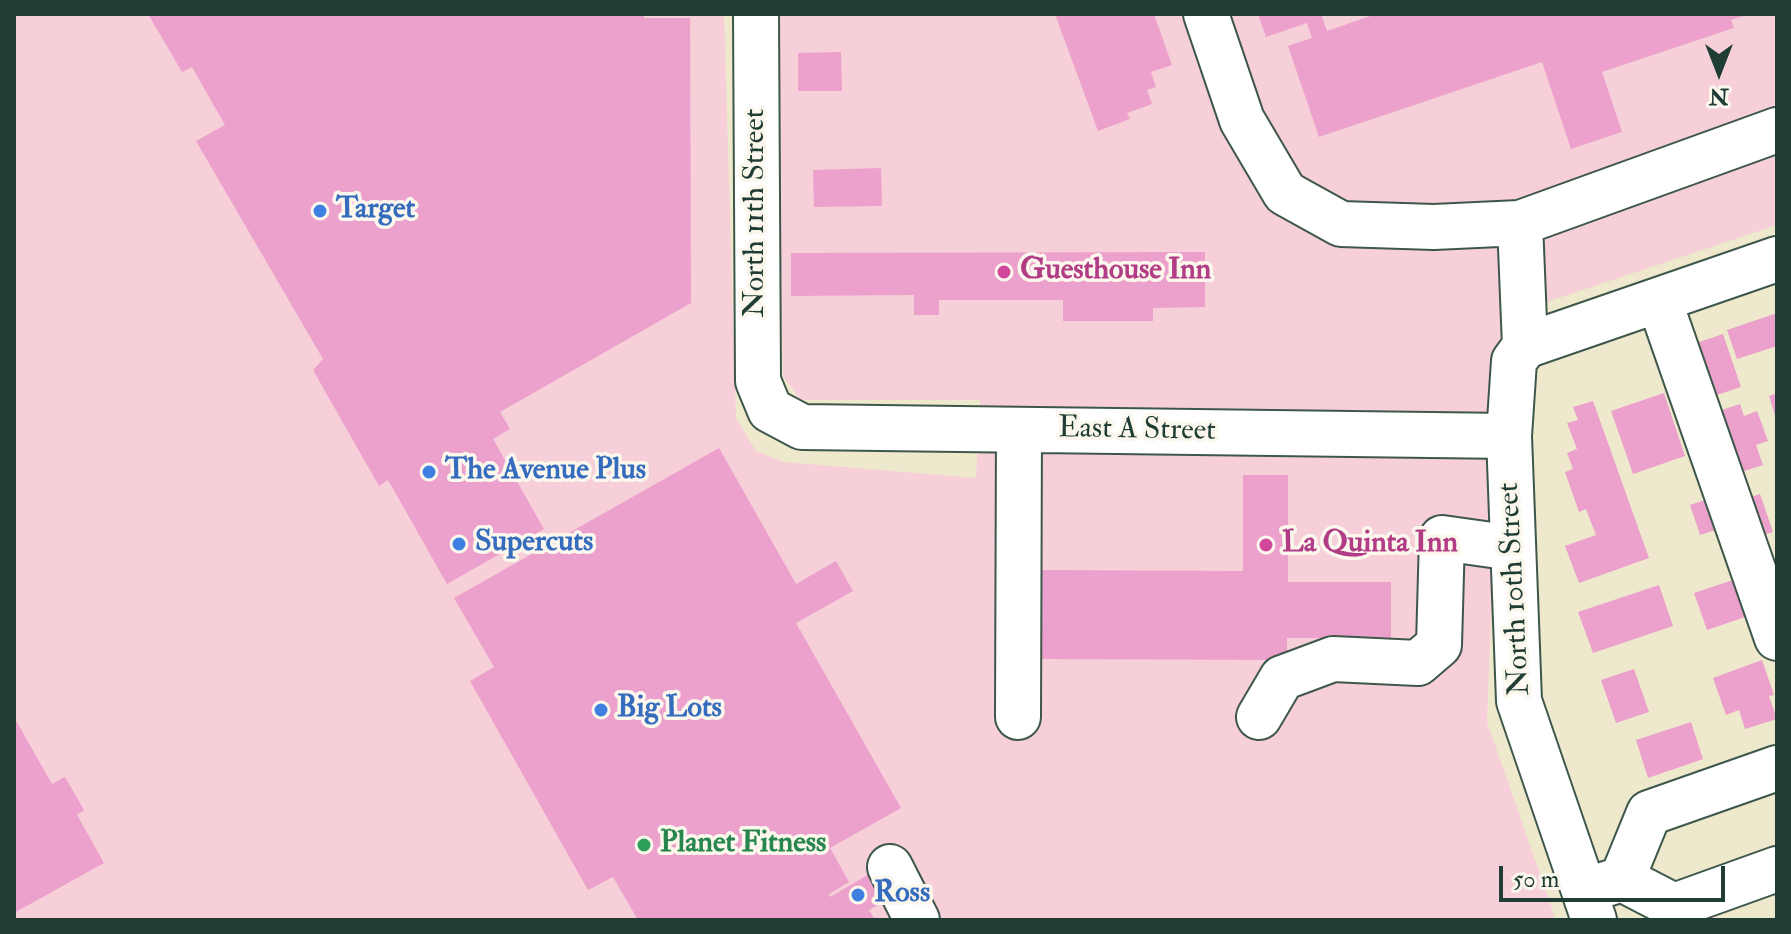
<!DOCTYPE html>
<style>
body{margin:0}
#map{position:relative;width:1791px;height:934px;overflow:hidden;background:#eee8cd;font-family:"IM FELL Double Pica",serif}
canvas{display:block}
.frame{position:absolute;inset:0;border:16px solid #1f3d34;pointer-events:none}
.north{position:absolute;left:1679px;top:32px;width:80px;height:80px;-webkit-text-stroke:6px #fbf7ec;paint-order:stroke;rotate:180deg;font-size:22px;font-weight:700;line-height:32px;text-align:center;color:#1f3d34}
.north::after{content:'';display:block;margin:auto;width:28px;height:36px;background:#1f3d34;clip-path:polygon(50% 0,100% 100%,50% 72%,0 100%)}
.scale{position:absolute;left:1499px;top:866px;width:226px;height:36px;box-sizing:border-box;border:4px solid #1f3d34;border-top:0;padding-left:10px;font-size:24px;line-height:28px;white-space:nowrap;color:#1f3d34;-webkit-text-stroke:6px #fbf7ec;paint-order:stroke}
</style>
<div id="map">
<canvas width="1791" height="934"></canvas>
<div class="frame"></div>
<div class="north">N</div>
<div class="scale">50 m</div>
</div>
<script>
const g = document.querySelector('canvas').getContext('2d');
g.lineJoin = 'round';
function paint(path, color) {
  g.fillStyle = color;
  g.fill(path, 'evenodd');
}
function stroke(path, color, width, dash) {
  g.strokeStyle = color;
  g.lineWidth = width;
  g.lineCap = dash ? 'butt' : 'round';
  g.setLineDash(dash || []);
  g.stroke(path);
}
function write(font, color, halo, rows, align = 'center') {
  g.font = font + ' "IM FELL Double Pica",serif';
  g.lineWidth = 7;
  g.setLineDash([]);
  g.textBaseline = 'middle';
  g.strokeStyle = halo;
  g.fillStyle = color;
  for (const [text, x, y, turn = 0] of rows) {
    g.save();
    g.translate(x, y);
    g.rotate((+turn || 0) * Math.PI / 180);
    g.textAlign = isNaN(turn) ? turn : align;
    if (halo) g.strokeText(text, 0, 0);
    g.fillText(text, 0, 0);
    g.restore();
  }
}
const built = new Path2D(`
 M14,14H724L736,418L756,451L783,462L976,478L980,400H801L783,377L774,14H1777V225L1502,317L1487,722L1556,920H14Z`);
const building = new Path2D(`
 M148,14H644V18H690L691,303L500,412L510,429L493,439L544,529L447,584L388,480L379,486L313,370L323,359L196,141L225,125L192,67L182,72Z
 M1055,14H1154L1172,65L1151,72L1156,87L1147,90L1152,104L1127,113L1130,119L1098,131Z
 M1258,14H1321L1327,31L1376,14L1746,15L1731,20L1734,28L1602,72L1622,132L1571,149L1542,62L1319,137L1288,46L1312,38L1307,23L1266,37Z
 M841,52L842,91H798V53Z
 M881,168L882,206L814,207L813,170Z
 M1205,252V307L1153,308V321H1063V300H939V315H914V295L791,296V253Z
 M1777,313V346L1737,359L1727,330Z
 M1723,334L1741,387L1705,399L1687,346Z
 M1664,393L1685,456L1633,474L1611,411Z
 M1777,393V419H1776L1769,396Z
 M1593,401L1649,558L1579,583L1565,546L1596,535L1586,509L1579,512L1565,472L1573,469L1567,453L1577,449L1567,423L1578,420L1573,407Z
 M1740,404L1744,416L1757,411L1768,441L1756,445L1763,465L1735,474L1713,413Z
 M719,448L796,584L836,561L853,591L796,623L901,808L830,848L849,882L829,894L830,897L871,873L887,900L869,910L875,920H638L613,877L588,890L470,681L494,667L454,598Z
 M1243,475H1288V582H1391V638H1287V660L1037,659V570L1243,571Z
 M1760,494L1773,532L1752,538L1739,501Z
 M1711,498L1722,528L1700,535L1690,505Z
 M1739,578L1751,615L1707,630L1694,593Z
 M1659,585L1673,626L1593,653L1578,612Z
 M1762,660L1774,695L1769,696L1777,719L1745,729L1739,710L1726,715L1713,678Z
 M1634,669L1649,712L1616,723L1601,680Z
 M14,717L52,784L65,777L84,810L77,815L104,863L14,913Z
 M1691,722L1703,759L1648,778L1636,740Z`);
const minor = new Path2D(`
 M756,14L758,381L770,410L802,427L1509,436
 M1206,14L1242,120L1285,193L1341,224L1434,227L1520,223L1777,130
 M1520,223L1525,346
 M1659,300L1777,638
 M1525,346L1514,361L1509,436L1519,701L1594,920
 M1525,346L1777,259
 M1018,717L1019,430
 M1259,717L1282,678L1333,659L1418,663L1439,645L1442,538L1513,548
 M890,867L917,920
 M1622,879L1649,813L1777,768
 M1584,891L1622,879L1674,906L1777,869`);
const markers = [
 [320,211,8,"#3f7fe0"],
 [1004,272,8,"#d1479c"],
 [429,472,8,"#3f7fe0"],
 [459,544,8,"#3f7fe0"],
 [1266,545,8,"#d1479c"],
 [601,710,8,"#3f7fe0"],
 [644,845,8,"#2e9e5b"],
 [858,895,8,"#3f7fe0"]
];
const shopNames = [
 ["Target",336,211],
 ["The Avenue Plus",445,472],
 ["Supercuts",475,544],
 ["Big Lots",617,710],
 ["Ross",874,895]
];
const streetNames = [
 ["North 11th Street",757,213,-90],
 ["East A Street",1137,431,1],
 ["North 10th Street",1516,589,-93]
];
const hotelNames = [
 ["Guesthouse Inn",1020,272],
 ["La Quinta Inn",1282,545]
];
const leisureNames = [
 ["Planet Fitness",660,845]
];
paint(built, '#f6cfd8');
paint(building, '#eca1cc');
stroke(minor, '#3e574b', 48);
stroke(minor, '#fff', 44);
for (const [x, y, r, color] of markers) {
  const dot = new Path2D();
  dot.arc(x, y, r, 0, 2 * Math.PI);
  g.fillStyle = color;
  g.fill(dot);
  stroke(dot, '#fbf7ec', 3);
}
write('bold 30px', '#366cbe', '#fbf7ec', shopNames, 'left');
write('30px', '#1f3d34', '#fbf7ec', streetNames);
write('bold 30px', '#b23c85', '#fbf7ec', hotelNames, 'left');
write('bold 30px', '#27864d', '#fbf7ec', leisureNames, 'left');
</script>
